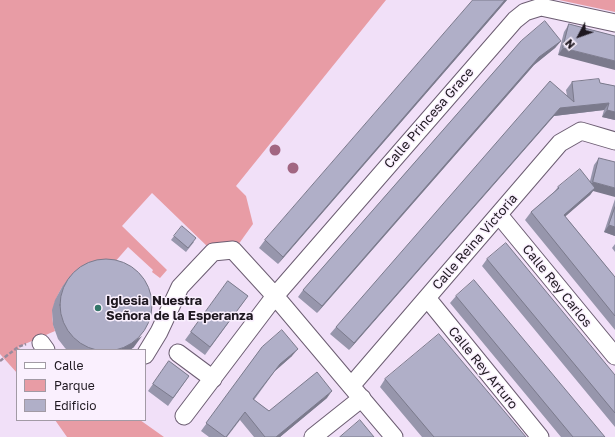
<!DOCTYPE html>
<meta charset="utf-8">
<style>
body{margin:0}
#map{position:relative;width:615px;height:437px;overflow:hidden;background:#f1e0f8;font-family:"Golos Text",sans-serif}
canvas{display:block}
.legend{position:absolute;left:16px;top:349px;width:130px;height:72px;box-sizing:border-box;background:#faf0fe;border:1px solid #a29aa5;margin:0;padding:5px 7px;list-style:none;font-size:12px;color:#1e1820}
.legend li{display:flex;align-items:center;gap:8px;height:20px}
.legend b{width:20px;border:1px solid #a29aa5}
.north{position:absolute;left:559px;top:16px;width:40px;height:40px;-webkit-text-stroke:3px #faf0fe;paint-order:stroke;rotate:229deg;font-size:11px;font-weight:700;line-height:16px;text-align:center;color:#1e1820}
.north::after{content:'';display:block;margin:auto;width:14px;height:18px;background:#1e1820;clip-path:polygon(50% 0,100% 100%,50% 72%,0 100%)}
</style>
<div id="map">
<canvas width="615" height="437"></canvas>
<ul class="legend">
<li><b style="height:5px;background:#fff"></b>Calle</li>
<li><b style="height:11px;background:#e89ca5"></b>Parque</li>
<li><b style="height:11px;background:#b0afc8"></b>Edificio</li>
</ul>
<div class="north">N</div>
</div>
<script>
const g = document.querySelector('canvas').getContext('2d');
g.lineJoin = 'round';
function paint(path, color) {
  g.fillStyle = color;
  g.fill(path, 'evenodd');
}
function stroke(path, color, width, dash) {
  g.strokeStyle = color;
  g.lineWidth = width;
  g.lineCap = dash ? 'butt' : 'round';
  g.setLineDash(dash || []);
  g.stroke(path);
}
function write(font, color, halo, rows, align = 'center') {
  g.font = font + ' "Golos Text",sans-serif';
  g.lineWidth = 3;
  g.setLineDash([]);
  g.textBaseline = 'middle';
  g.strokeStyle = halo;
  g.fillStyle = color;
  for (const [text, x, y, turn = 0] of rows) {
    g.save();
    g.translate(x, y);
    g.rotate((+turn || 0) * Math.PI / 180);
    g.textAlign = isNaN(turn) ? turn : align;
    if (halo) g.strokeText(text, 0, 0);
    g.fillText(text, 0, 0);
    g.restore();
  }
}
const green = new Path2D(`
 M0,0H386L236,186L246,196L253,224L238,245L209,248L152,193L122,226L167,270L160,278L152,272L153,270L128,247L107,271L62,287C54,301 49,315 55,331L18,347L21,350H17V373L0,354Z
 M559,0H615V12Z
 M55,420H140L164,437H67Z`);
const path = new Path2D(`
 M0,361L18,347L26,344`);
const minor = new Path2D(`
 M499,215L615,356
 M427,298L540,437
 M41,343L46,350
 M178,353L213,379
 M145,355L159,332L180,287L213,252L233,250L275,296L394,437
 M351,386L560,143L581,131L615,141
 M184,416L275,296L515,20L525,12L541,7L615,23
 M313,437L362,398`);
const trees = [
 [275,150],
 [293,168]
];
const wall = new Path2D(`
 M473,0H507L278,264L259,248L265,240Z
 M569,24L615,36L558,55L564,32Z
 M521,41H561L555,48L534,65L317,313L298,297L303,290Z
 M572,82L600,83L615,86V120L602,117L604,110L554,116L349,350L330,334L336,327L567,96L566,90Z
 M599,158L593,191L590,195L565,216L615,277V330L525,220L531,212L554,192L558,187L590,181L594,165Z
 M615,199V236L604,232Z
 M174,236L194,242L186,252L171,240Z
 M615,244V252L612,248Z
 M487,259L615,375V427L482,266Z
 M70,276L134,347L130,350H67L65,348L58,339L53,325L52,310L55,300L62,287Z
 M228,281L248,296L205,355L185,340Z
 M456,296L605,437H561L450,303Z
 M262,347L292,356L275,371L254,400L269,411L327,398L280,437H254L240,420L227,437H209L201,431Z
 M169,361L189,376L168,406L148,391Z
 M385,379L526,437H422L380,387Z`);
const shadedWall = new Path2D(`
 M505,0H507L278,264L283,257Z
 M561,41L555,48L534,65L317,313L322,306L539,57Z
 M563,48L615,61V70L558,55Z
 M609,103L604,110L554,116L349,350L354,343L560,108Z
 M607,110L615,112V120L602,117Z
 M593,182L615,188V197L593,191L590,195L559,222L564,215L587,189Z
 M609,225L615,227V236L604,232Z
 M142,336L134,347L130,350H119Z
 M298,349L292,356L275,371L280,364Z
 M332,391L327,398L280,437H276Z`);
const building = new Path2D(`
 M473,0H505L283,257L265,240Z
 M545,21L561,41L539,57L322,306L303,290L521,41Z
 M569,24L615,36V61L563,48Z
 M599,79L600,83L615,86V112L607,110L609,103L560,108L354,343L336,327L550,81L574,102L572,82Z
 M599,158L615,162V188L593,182Z
 M580,169L595,188L564,215L615,277V316L531,212L559,188L558,187Z
 M615,207V227L609,225Z
 M182,226L196,238L188,248L174,236Z
 M506,243L615,375V413L487,259Z
 M60 305a46 46 0 1 1 92 0a46 46 0 1 1-92 0Z
 M474,280L605,437H573L456,296Z
 M228,281L248,296L210,347L191,332Z
 M282,330L298,349L280,364L253,399L269,411L317,372L332,391L276,437H265L245,412L226,437H225L206,423L262,347Z
 M439,334L526,437H434L385,379Z
 M169,361L189,376L173,398L153,384Z
 M360,420L374,437H340Z`);
const markers = [
 [98,308,4,"#337668"]
];
const streetNames = [
 ["Calle Princesa Grace",429,118,-49],
 ["Calle Reina Victoria",475,242,-49],
 ["Calle Rey Carlos",557,286,51],
 ["Calle Rey Arturo",483,368,51]
];
const poiNames = [
 ["Iglesia Nuestra",106,301],
 ["Señora de la Esperanza",106,316]
];
paint(green, '#e89ca5');
stroke(minor, '#6c5d72', 19);
stroke(path, '#988b9d', 2.5, [4, 2]);
stroke(minor, '#fff', 17);
g.fillStyle = '#a26682';
for (const [x, y] of trees) {
  g.beginPath();
  g.arc(x, y, 5.5, 0, 2 * Math.PI);
  g.fill();
}
paint(wall, '#9796ac');
paint(shadedWall, '#7b7a8c');
paint(building, '#b0afc8');
stroke(building, '#7b7a8c', 1);
for (const [x, y, r, color] of markers) {
  const dot = new Path2D();
  dot.arc(x, y, r, 0, 2 * Math.PI);
  g.fillStyle = color;
  g.fill(dot);
  stroke(dot, '#faf0fe', 1.5);
}
write('13px', '#1e1820', '#faf0fe', streetNames);
write('bold 13px', '#1e1820', '#faf0fe', poiNames, 'left');
</script>
